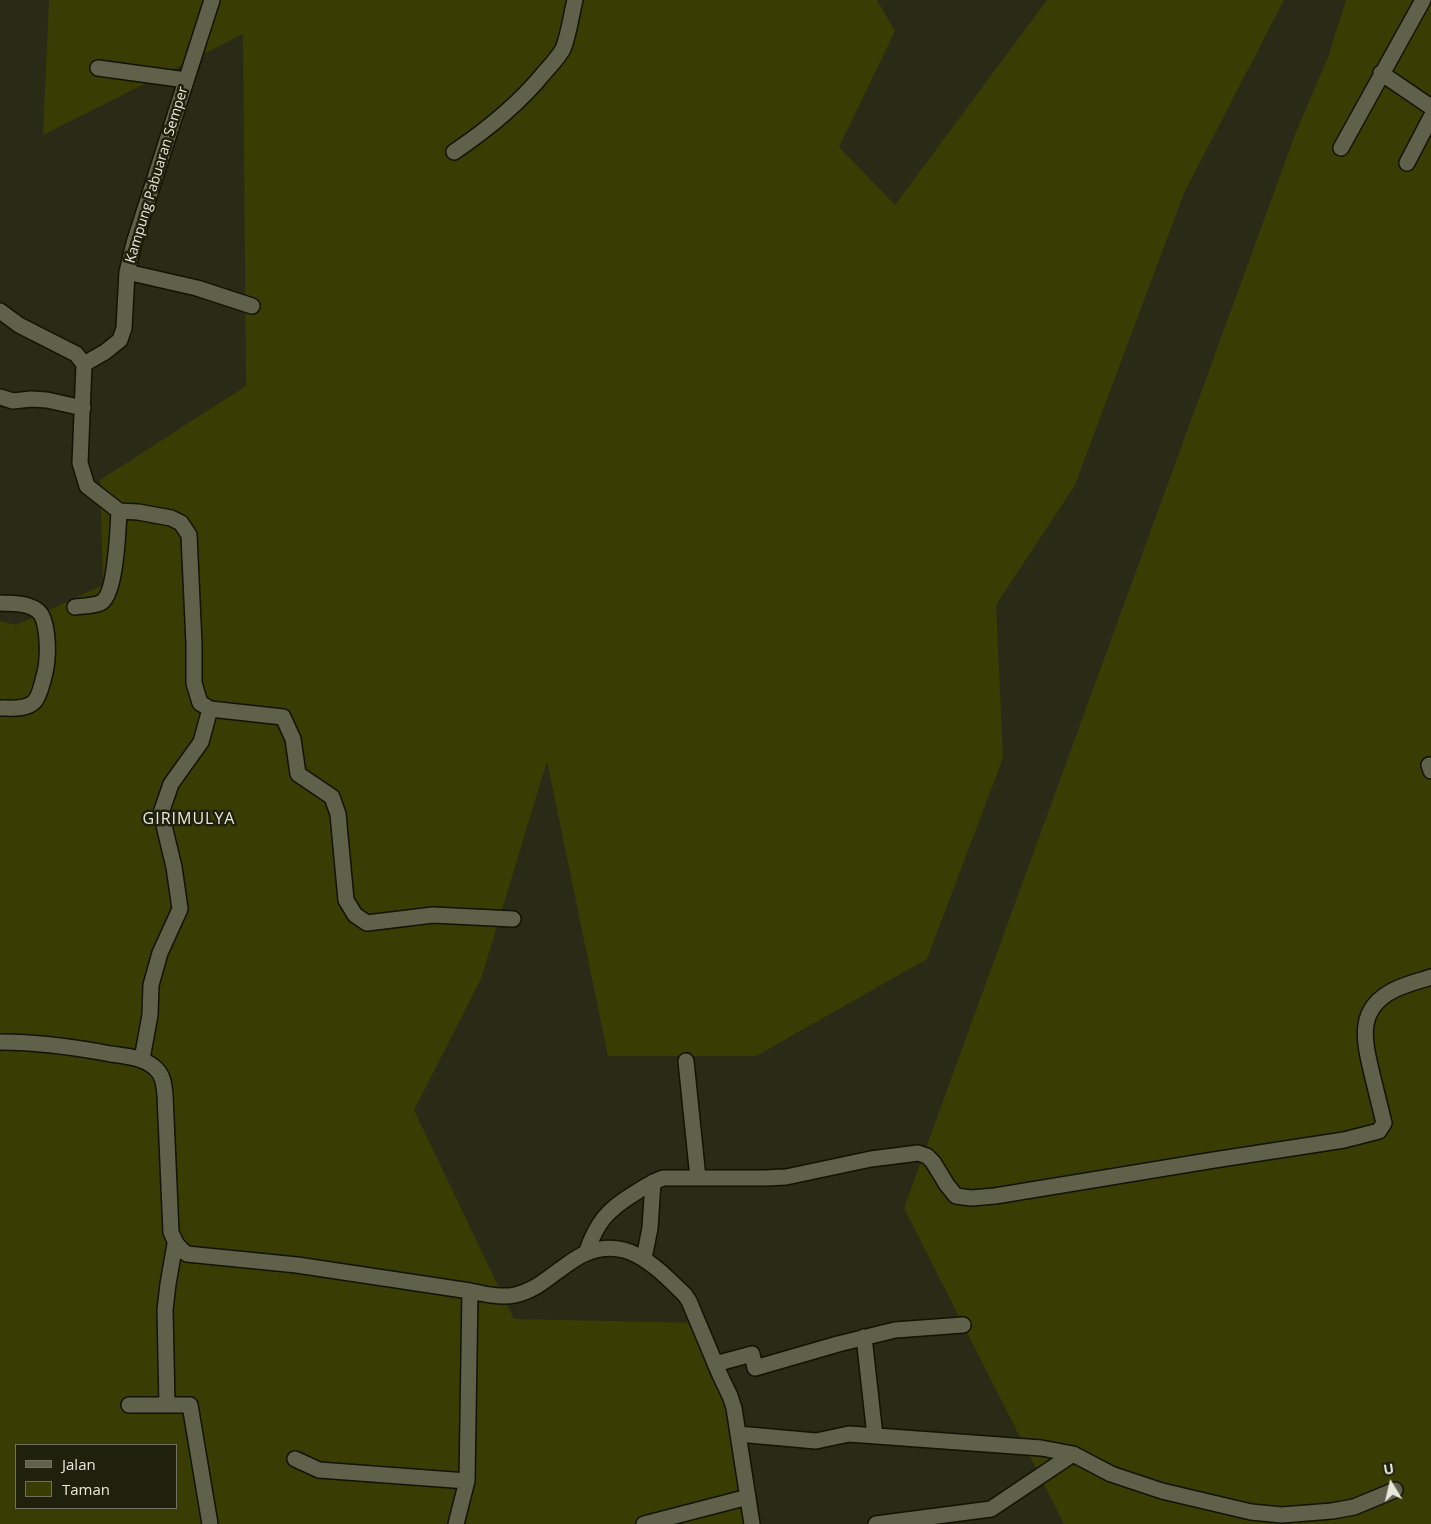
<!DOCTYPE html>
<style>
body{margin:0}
#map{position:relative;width:1431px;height:1524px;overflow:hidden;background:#292b16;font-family:"Open Sans",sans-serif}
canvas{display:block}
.legend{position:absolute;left:15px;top:1444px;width:162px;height:65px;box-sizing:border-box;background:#20210d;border:1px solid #707160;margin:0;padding:6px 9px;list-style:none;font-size:15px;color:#e7e9dc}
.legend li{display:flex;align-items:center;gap:10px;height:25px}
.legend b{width:25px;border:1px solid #707160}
.north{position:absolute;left:1366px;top:1459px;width:50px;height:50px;-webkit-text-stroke:4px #20210d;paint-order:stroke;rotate:351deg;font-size:14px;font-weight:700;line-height:20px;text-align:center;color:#e7e9dc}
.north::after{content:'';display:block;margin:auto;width:18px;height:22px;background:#e7e9dc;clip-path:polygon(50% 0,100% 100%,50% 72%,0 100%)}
</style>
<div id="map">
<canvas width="1431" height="1524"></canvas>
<ul class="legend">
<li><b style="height:6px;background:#5f614a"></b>Jalan</li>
<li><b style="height:14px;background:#393d04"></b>Taman</li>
</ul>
<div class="north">U</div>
</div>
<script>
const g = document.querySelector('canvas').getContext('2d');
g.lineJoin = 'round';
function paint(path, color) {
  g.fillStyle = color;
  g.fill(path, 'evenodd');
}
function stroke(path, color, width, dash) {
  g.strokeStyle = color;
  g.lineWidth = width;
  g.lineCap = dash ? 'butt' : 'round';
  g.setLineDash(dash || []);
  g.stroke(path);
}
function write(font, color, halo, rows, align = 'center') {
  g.font = font + ' "Open Sans",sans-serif';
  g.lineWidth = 5;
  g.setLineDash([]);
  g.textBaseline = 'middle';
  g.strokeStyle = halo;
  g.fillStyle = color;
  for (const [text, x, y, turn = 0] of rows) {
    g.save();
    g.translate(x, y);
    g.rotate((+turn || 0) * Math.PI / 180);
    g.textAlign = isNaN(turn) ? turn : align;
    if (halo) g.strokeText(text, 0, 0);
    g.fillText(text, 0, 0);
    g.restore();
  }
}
const green = new Path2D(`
 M49,0H877L895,31L839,147L895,205L1047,0H1284L1184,193L1075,485L996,605L1003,758L927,959L756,1056H608L547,761L481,979L414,1110L514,1319L704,1323L759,1524H0V621L16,625L103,585L100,480L246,386L243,34L43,135ZM16,1445H176V1508H16Z
 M1346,0H1431V1524H1064L904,1208L1296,132L1328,57Z`);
const minor = new Path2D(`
 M98,68L186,80
 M1381,73L1431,107
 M1341,148L1423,0
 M454,152C488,129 518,105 544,73C550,66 558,58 563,49C569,34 571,16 575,0
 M1407,163L1431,117
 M127,272L197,288L252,306
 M0,311L19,325L76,354L84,364L80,463L87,486L119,511L138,512L171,518L181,523L189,535L194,644V683L200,703L210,709L283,717L293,739L298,774L332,797L338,814L346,900L355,915L367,923L433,915L513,919
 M84,364L105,352L120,340L124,328L127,272L134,243L212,0
 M0,397L13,401L31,399L47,400L83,408
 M0,603C13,604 30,602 40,613C47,621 48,647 47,658C47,667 40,697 34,702C26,710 10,708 0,708
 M75,607C83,606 96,606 102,602C116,592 118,529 119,511
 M1429,765L1431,771
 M0,1042C38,1042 74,1047 111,1054C125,1056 142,1057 154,1067C163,1074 164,1084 165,1095L171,1232C175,1242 178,1248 187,1254L297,1265L470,1291C484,1294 501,1298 515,1295C533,1291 544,1281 558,1271C567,1265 577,1256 587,1253C629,1236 657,1268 685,1295L689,1301L720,1375L730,1396L734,1408L752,1524
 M142,1059L150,1015L151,985L160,953L180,909L174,867L161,813L171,784L201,742L210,709
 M686,1061L698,1178
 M586,1253C597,1222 607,1210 635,1193C644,1187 653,1182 663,1178H765L786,1177L871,1159L918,1153L927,1156L933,1162L947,1185L956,1196L971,1198L995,1196L1214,1160L1344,1140L1379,1131L1384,1123C1380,1107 1376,1090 1372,1074C1364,1040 1356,1009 1394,990C1406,984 1419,981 1431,977
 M644,1258L650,1228L653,1182
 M864,1337L875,1436
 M715,1364L752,1354L755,1368L838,1344L895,1330L963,1325
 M129,1405H190L210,1524
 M167,1405L165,1310L168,1284L175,1244
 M738,1434L816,1441L849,1434L1041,1448L1073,1454L1111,1474L1162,1491L1251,1512L1282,1515L1332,1511L1354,1507L1395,1490
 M295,1459L319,1470L467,1481
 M456,1524L467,1481L470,1291
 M644,1524L748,1497
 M876,1524L991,1509L1073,1454`);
const streetNames = [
 ["Kampung Pabuaran Semper",157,175,-73]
];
const quarterNames = [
 ["GIRIMULYA",189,819]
];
paint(green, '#393d04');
stroke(minor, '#121302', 18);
stroke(minor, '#5f614a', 15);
write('14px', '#e7e9dc', '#20210d', streetNames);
g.letterSpacing = '1px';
write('16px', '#e7e9dc', '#20210d', quarterNames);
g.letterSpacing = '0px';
</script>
